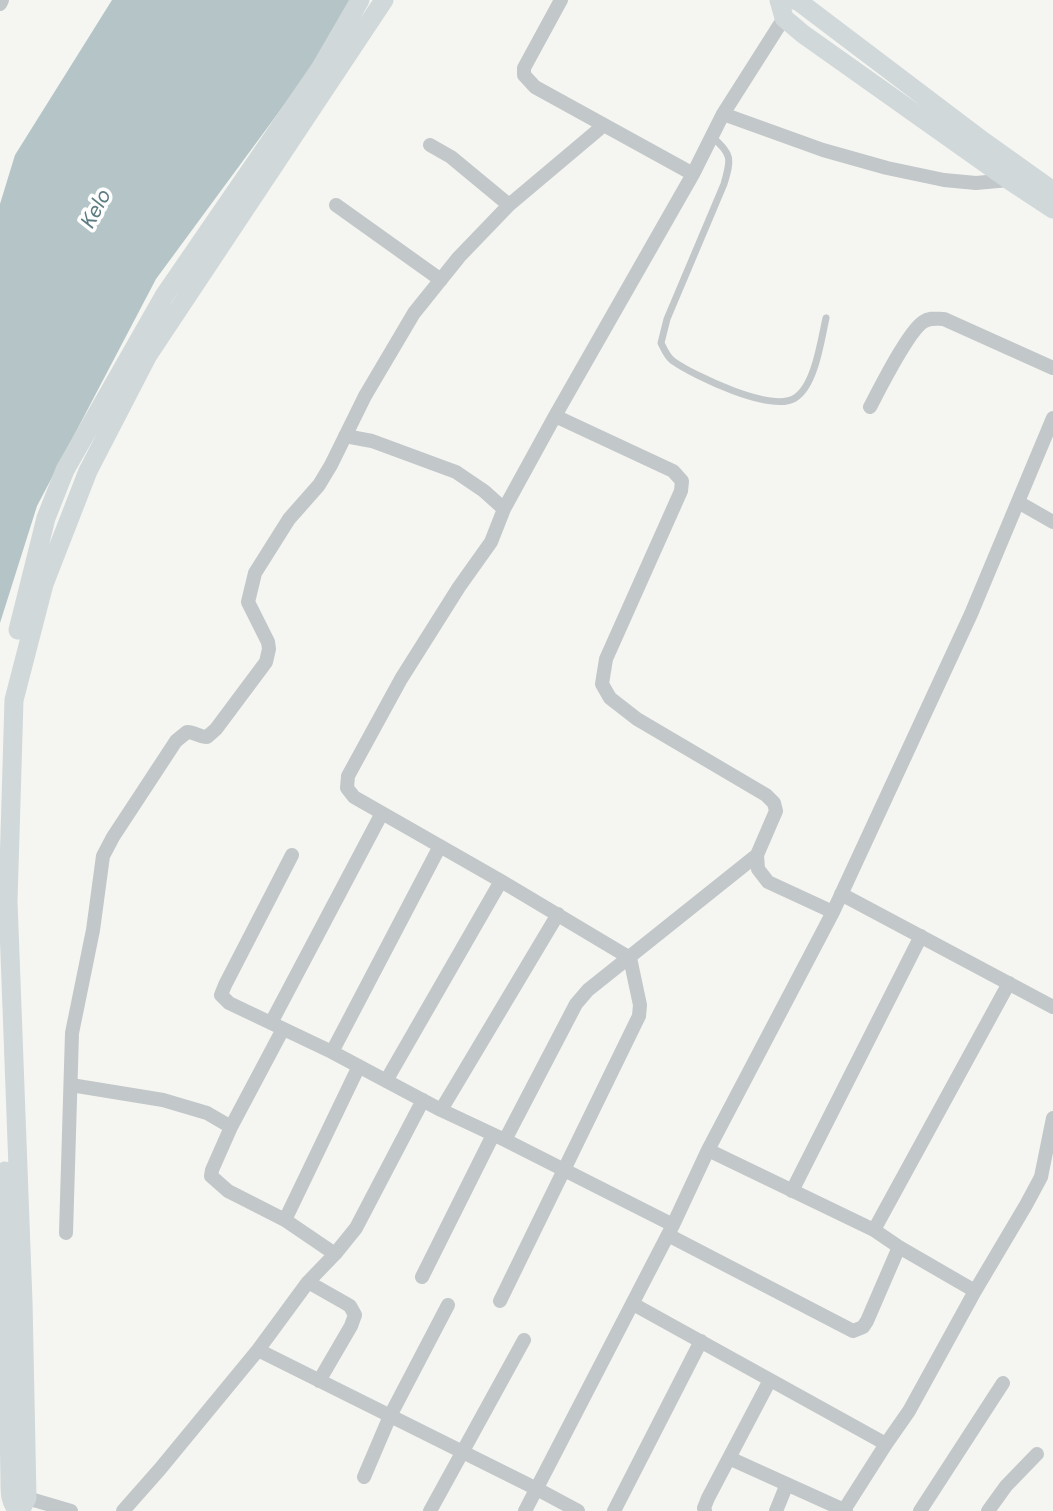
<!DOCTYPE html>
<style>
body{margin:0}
canvas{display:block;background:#f5f5f1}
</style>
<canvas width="1053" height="1511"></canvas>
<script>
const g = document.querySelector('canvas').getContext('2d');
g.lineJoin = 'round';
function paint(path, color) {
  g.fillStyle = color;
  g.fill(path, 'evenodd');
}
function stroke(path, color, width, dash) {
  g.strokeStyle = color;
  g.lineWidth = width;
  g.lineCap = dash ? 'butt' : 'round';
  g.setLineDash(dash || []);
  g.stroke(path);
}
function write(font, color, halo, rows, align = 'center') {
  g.font = font + ' "DM Sans",sans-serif';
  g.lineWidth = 7;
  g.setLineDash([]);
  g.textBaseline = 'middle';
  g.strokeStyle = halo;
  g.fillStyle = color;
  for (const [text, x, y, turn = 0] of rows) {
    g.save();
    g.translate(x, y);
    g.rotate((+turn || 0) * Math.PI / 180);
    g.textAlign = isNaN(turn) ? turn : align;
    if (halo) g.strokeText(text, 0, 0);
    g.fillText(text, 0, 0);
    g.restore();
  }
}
const water = new Path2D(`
 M112,0H359L354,10L156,279L37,506L0,623V204L15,155Z`);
const lane = new Path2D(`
 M712,137C733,154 731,160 724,184L667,319L661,343C664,349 667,357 673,361C694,376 772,413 795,398C815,386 821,340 826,318`);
const street = new Path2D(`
 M561,0L524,68V75L535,87L693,174
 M0,4L2,0
 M723,114L823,150L887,168L944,180L976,183L1009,180
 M430,145L451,157L509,205
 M336,205L441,280
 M870,407C880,388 908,332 923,322C930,317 937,319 944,319L1053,368
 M555,416L673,471L682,481L681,491L606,659L602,684L610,698L637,719L766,795L774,803L776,811L757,855L758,869L768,882L833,912
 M345,436L372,441L456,472L484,491L504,509
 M1018,502L1053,522
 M292,855L225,985L221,995L229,1003L332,1052L441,1110L505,1140L673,1225
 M841,894L1053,1007
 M271,1023L382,813
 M332,1052L440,846
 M386,1081L501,881
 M71,1085L163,1100L207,1113L231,1127
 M441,1110L558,914
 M505,1140L576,1004L588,990L757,855
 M708,1150L874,1230L899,1247L975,1291
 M792,1191L921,936
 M285,1220L359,1066
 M874,1230L1009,983
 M66,1233L72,1033L93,930L103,856L113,837L176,741L187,732C195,732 199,737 207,737L216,729L266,662L269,649L268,642L248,602L255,573L289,519L319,485L331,465L365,396L414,313L459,257L509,205L604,125
 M668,1235L853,1331L863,1327L867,1321L899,1247
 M335,1254L356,1228L423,1100
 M422,1277L493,1135
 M308,1282L345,1303L350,1306L355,1315L351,1326L319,1381
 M500,1301L639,1016L640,1005L630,958L501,881L354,797L347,788L348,776L401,679L459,587L491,542L504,509L555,416L693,174L723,114L784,18
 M633,1304L886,1444
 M258,1350L537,1489L578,1511
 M729,1458L846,1511
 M364,1477L390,1416L448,1305
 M27,1498L71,1511
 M844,1510L886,1444L909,1411L975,1291L1026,1205L1041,1177L1053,1118
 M123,1511L160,1469L258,1350L308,1282L335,1254L285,1220L228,1191L211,1176L212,1170L231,1127L283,1029
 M430,1511L524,1340
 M525,1511L673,1225L708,1150L833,912L971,614L1053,418
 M614,1511L701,1341
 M705,1511L704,1508L708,1498L770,1380
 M776,1511L787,1484
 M920,1511L1003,1383
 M988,1511L1006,1486L1037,1454`);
const secondary = new Path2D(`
 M779,0L784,18L803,34L1009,180L1053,209
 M792,0L798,1L983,141L1053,191
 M18,630L46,518L65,470L164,296L320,69L360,0
 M5,1171L10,1481C10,1493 10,1502 18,1511
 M20,1511L27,1498L23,1302L8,901L14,700L44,584L88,471L148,355L384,0`);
const waterNames = [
 ["Kelo",97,209,-62]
];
paint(water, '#b5c5c7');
stroke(lane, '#c2c7c9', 7);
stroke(street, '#c2c7c9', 14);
stroke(secondary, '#d0d8da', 19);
write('italic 21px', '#5d7c81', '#fff', waterNames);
</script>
